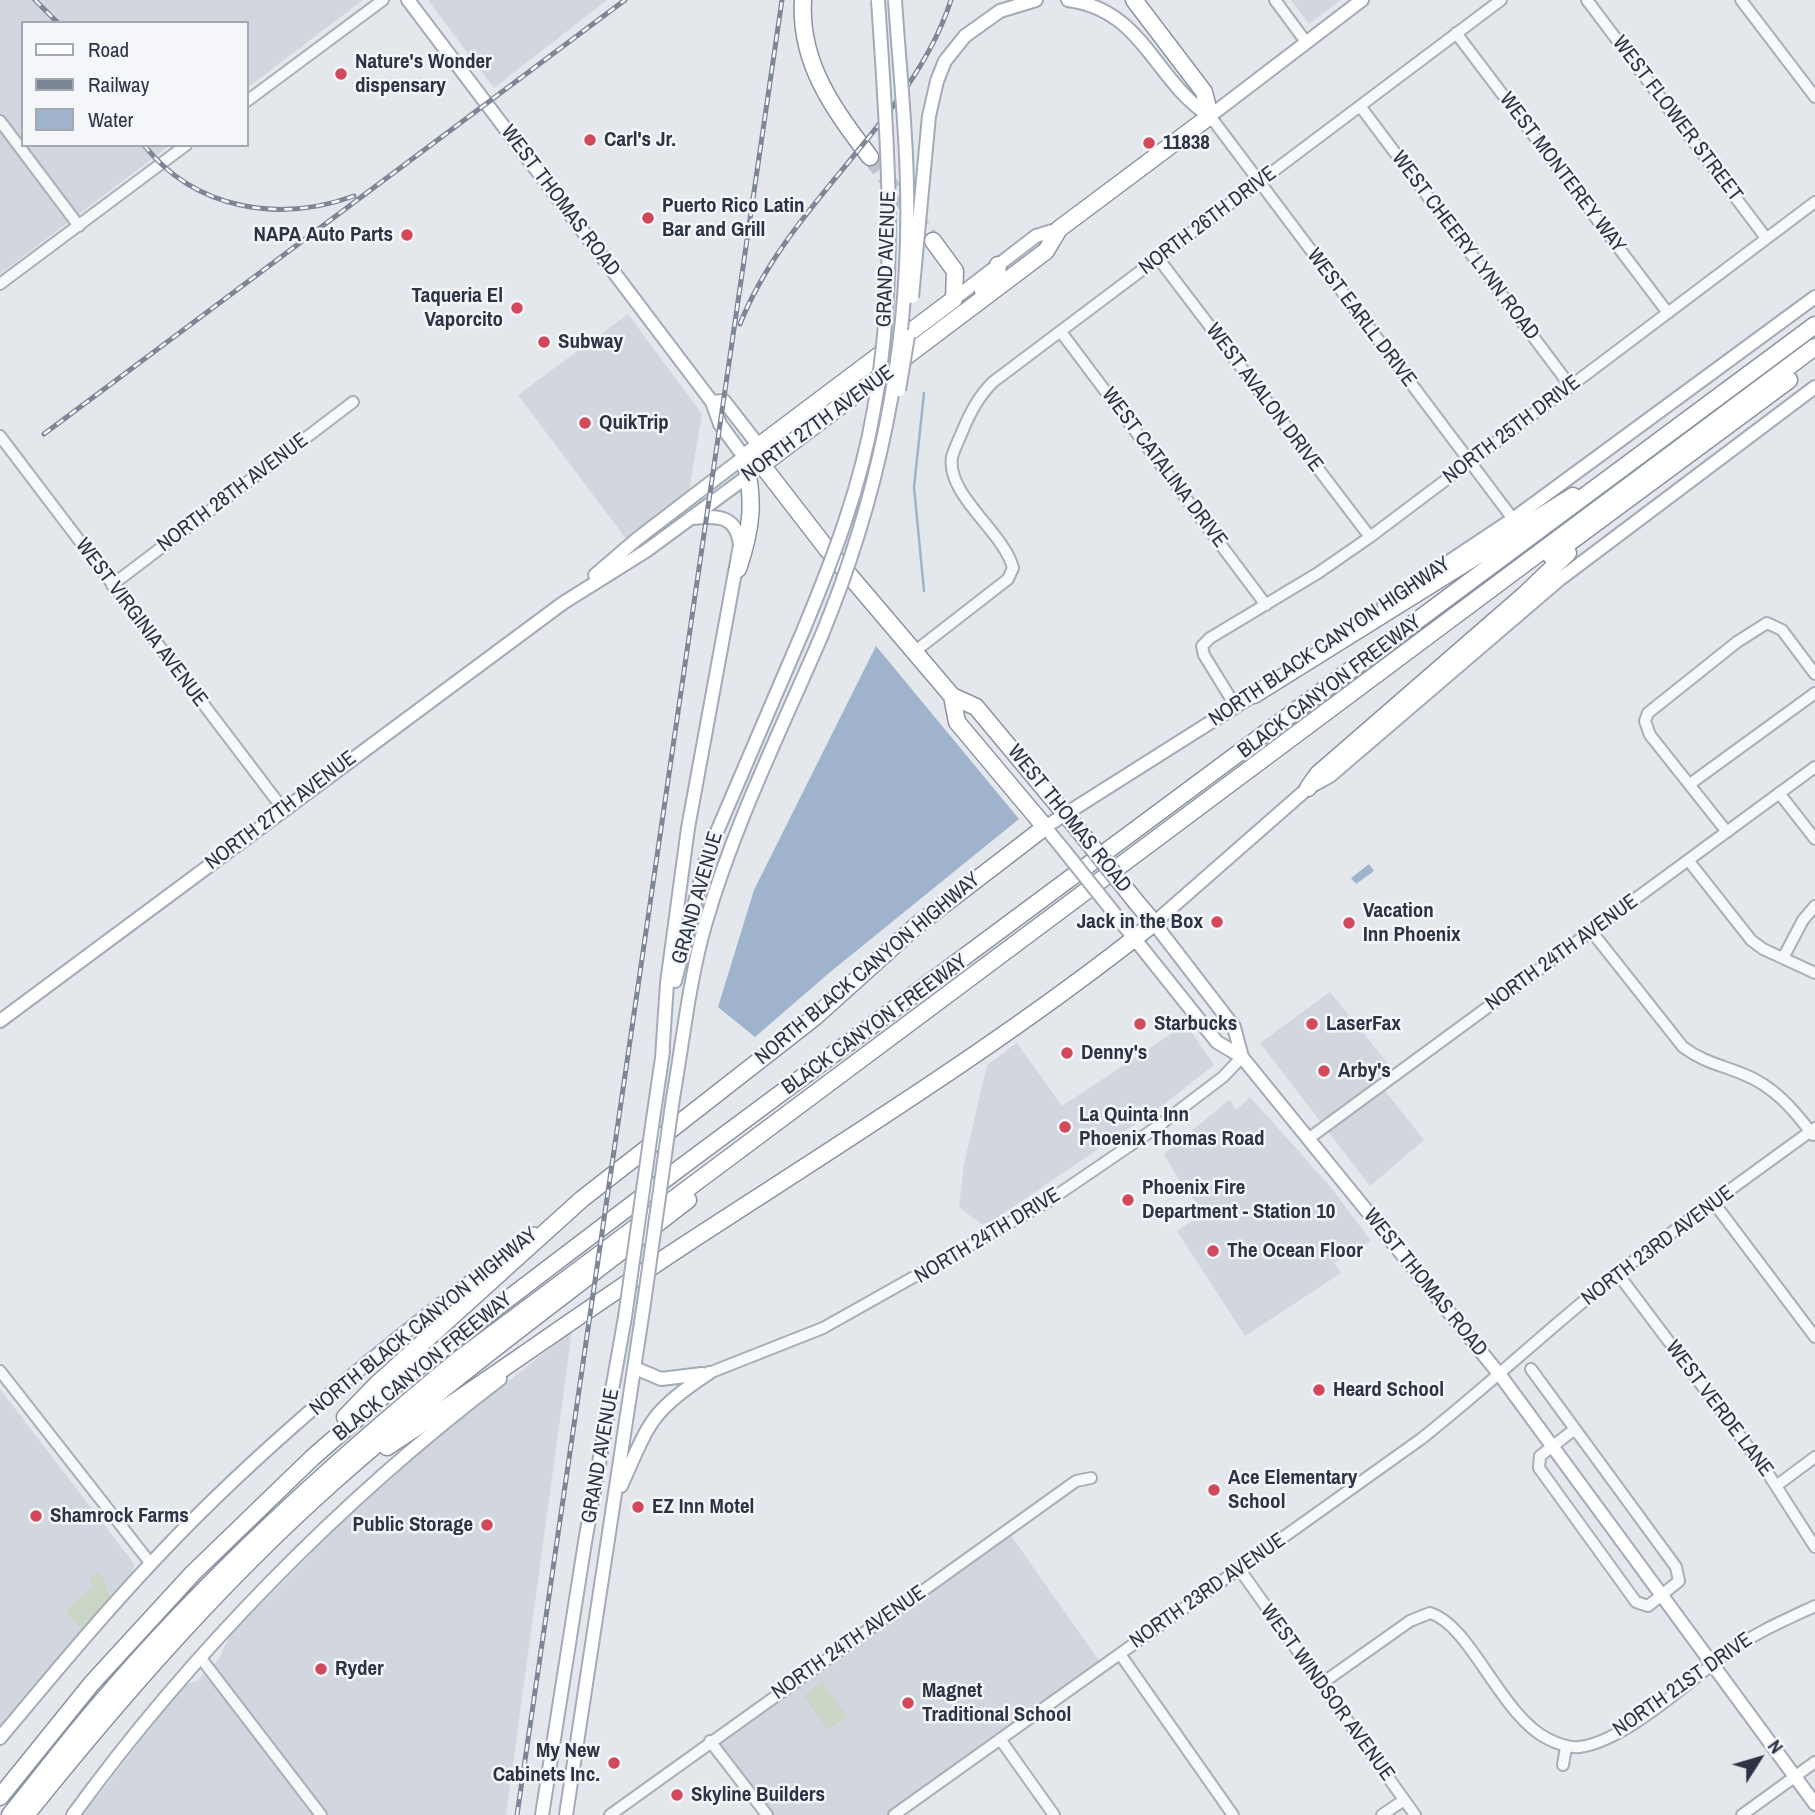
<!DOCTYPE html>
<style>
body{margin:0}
#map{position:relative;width:1815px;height:1815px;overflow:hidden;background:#e4e7ec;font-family:"Archivo Narrow",sans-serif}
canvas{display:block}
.legend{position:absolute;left:21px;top:21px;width:228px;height:126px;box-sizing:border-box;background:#f4f6f9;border:2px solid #a4a8b1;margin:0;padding:9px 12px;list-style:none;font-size:21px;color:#2b3445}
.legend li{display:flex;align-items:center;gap:14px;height:35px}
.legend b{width:35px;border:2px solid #a4a8b1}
.north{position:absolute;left:1724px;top:1724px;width:70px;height:70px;-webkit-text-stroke:5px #f4f6f9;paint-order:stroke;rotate:53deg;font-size:19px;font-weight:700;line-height:28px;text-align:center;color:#2b3445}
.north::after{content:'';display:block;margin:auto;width:24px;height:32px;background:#2b3445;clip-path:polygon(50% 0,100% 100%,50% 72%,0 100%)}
</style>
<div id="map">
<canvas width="1815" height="1815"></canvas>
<ul class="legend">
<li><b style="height:9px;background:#fff"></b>Road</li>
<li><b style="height:9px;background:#7d8696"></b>Railway</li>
<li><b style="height:19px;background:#9fb4cc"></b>Water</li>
</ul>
<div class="north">N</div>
</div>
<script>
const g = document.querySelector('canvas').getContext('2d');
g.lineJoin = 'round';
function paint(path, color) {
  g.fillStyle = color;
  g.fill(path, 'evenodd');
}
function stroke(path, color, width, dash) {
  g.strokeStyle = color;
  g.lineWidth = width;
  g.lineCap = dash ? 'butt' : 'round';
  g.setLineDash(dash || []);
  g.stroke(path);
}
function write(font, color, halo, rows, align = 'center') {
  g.font = font + ' "Archivo Narrow",sans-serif';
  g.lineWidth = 5;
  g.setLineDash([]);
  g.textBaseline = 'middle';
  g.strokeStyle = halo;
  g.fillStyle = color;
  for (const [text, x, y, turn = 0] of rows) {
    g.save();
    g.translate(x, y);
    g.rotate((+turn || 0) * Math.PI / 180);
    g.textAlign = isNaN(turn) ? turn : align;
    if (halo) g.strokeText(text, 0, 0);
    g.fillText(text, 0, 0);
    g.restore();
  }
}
const built = new Path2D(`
 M0,0H363L247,88V23H23V145H170L0,274Z
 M428,0H607L494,88Z
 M1291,0H1341L1309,24Z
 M628,314L702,414L688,496L627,540L518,395Z
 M1330,992L1390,1066L1375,1078L1424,1140L1370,1186L1260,1043Z
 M1186,1024L1214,1065L1163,1105L991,1222L981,1224L959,1207L964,1164L987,1065L1017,1043L1062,1106Z
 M1250,1097L1329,1185L1371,1241L1334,1263L1341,1273L1245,1336L1177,1231L1205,1212L1184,1189L1164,1154L1230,1099L1236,1110Z
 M572,1331L506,1815H83L184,1685L197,1681L218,1660L231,1634L339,1526L435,1439Z
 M0,1389L135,1565L131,1576L0,1728Z
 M1007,1530L1103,1666L894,1815H767L710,1741Z`);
const green = new Path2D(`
 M100,1572L111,1598L82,1630L66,1611L93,1586L89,1578Z
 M822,1682L847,1717L828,1730L804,1696Z`);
const water = new Path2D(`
 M876,646L1019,819L829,973L755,1037L718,1007L754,890Z
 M1369,864L1374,871L1356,884L1351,878Z`);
const stream = new Path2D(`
 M924,393L914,487L924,591`);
const highwayTunnel = new Path2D(`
 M870,157L933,241`);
const minor = new Path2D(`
 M1275,0L1306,42
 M1587,0L1766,238
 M1741,0L1815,97
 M1456,33L1668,313
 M247,101L383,0
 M1360,106L1571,387
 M1210,116L1513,519
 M0,121L79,226
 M1158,258L1370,537
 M0,284L186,145
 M1061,332L1266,605
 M0,436L283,809
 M112,585L353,402
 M914,652L1008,579L1013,568C1004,532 946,495 952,457C954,449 959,440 962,432C970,413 978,397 993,382L1501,0
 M1236,707L1204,655L1202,646L1210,638L1318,573L1370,537L1815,202
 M1690,784L1815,693
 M1779,793L1815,839
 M1727,832L1650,735L1645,721L1648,713L1737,642L1767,623L1782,630L1815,674
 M1688,860L1751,940L1763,949L1815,973
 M1592,932L1683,1047C1703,1062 1721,1065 1743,1074C1774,1086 1794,1110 1813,1135
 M1783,958L1803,920L1815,906
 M1308,1139L1815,767
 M1714,1203L1815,1337
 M1618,1274L1767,1472L1815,1547
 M1531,1369L1676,1567L1679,1581L1648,1606L1636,1602L1539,1468L1540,1456L1575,1429
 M0,1371L151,1564
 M709,1373L823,1328L1047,1202L1157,1127L1223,1077L1242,1057
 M1776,1486L1815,1457
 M1240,1570L1415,1815
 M1120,1654L1233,1815
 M200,1657L321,1815
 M1321,1684L1410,1621L1430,1613C1470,1624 1501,1716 1548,1739C1558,1744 1568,1748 1579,1747C1625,1742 1692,1678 1730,1651C1757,1632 1785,1620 1815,1606
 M1000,1739L1054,1815
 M710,1741L767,1815
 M1563,1765L1566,1747
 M610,1815L1076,1481L1091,1478
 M894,1815L1421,1439C1488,1386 1550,1327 1617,1274C1682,1224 1749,1176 1815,1128
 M1382,1815L1404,1800
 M1742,1815L1815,1762`);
const major = new Path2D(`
 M408,0L712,402L720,424L744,457L637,539L595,575
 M1068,0C1144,10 1154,81 1210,116L1362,0
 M1000,11L1036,0
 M954,299L1036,236L1059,229
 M712,402L724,401L759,446L760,452
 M1384,605L1513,519L1815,297
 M1063,849L1045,827L1260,691
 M1118,918L1217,1042L1242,1057L1500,1375L1815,1804
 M675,981L707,855L803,631
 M0,1021L563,603L646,551L752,473
 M1242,1057L1234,1027L1154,923L1308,788L1330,776L1560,579L1815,387
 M662,1058L667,983L688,828L740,545C737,516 718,515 693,518
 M673,1098C683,1041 689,981 705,925C734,825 780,732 821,637
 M653,1119L663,1051
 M635,1368L661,1379L702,1374
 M621,1486C649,1424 649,1412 709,1373
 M0,1738C64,1661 129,1583 201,1512C303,1411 418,1319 534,1234
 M73,1815C190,1654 341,1500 500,1379
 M542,1815L585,1542L625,1317
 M566,1815L644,1303`);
const highway = new Path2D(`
 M803,0C799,63 834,110 870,157
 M983,291L997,275L998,265
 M744,457L762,465L827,549L952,696L976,707L1081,833
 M744,457L954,299L955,271L933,241
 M762,465L1046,251L1059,229L1210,116L1204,92L1134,0
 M1551,556L1789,380
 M738,569C752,528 755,500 744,457
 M1254,695L1573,496
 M1308,788L1318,774L1523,596L1568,553
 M345,1417L376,1385L582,1199L815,1017L916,926L1045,827L957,722L952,696
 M387,1447C488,1381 585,1310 686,1244C844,1141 1006,1041 1154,923L1137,903
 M0,1797L92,1683L193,1573L312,1458L400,1381L676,1171L1815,325
 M10,1815C39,1779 67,1742 97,1707C205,1579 329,1466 458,1360L1815,347
 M26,1815C120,1698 219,1584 331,1484C445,1382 568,1293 688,1200`);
const rail = new Path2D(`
 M35,0L58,23
 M144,145C195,210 280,223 354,196
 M740,324C789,201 912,121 951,0
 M44,434L625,0
 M517,1815L782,0`);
const majorBridge = new Path2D(`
 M912,297L929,116L937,81L945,61L965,36L1000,11
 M899,390L908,336
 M803,631C833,559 861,486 874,409C899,272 887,137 878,0
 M821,637C881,492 911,343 907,186C906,124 899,62 895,0
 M1063,849L1118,918
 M644,1303L673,1098
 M625,1317L653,1119`);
const highwayBridge = new Path2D(`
 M1081,833L1137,903`);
const markers = [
 [341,74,7,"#d1495b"],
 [590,140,7,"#d1495b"],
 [1149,143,7,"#d1495b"],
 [648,218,7,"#d1495b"],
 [407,235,7,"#d1495b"],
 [517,308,7,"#d1495b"],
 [544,342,7,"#d1495b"],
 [585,423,7,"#d1495b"],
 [1217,922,7,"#d1495b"],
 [1349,923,7,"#d1495b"],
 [1140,1024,7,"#d1495b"],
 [1312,1024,7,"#d1495b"],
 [1067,1053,7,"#d1495b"],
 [1324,1071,7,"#d1495b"],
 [1065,1127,7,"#d1495b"],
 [1128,1200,7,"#d1495b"],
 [1213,1251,7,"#d1495b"],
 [1319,1390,7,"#d1495b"],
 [1214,1490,7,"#d1495b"],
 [638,1507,7,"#d1495b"],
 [36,1516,7,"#d1495b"],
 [487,1525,7,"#d1495b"],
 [321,1669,7,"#d1495b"],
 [908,1703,7,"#d1495b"],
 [614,1763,7,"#d1495b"],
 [677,1795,7,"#d1495b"]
];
const poiNames = [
 ["Nature's Wonder",355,62],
 ["dispensary",355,86],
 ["Carl's Jr.",604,140],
 ["11838",1163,143],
 ["Puerto Rico Latin",662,206],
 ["Bar and Grill",662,230],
 ["NAPA Auto Parts",393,235,"right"],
 ["Taqueria El",503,296,"right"],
 ["Vaporcito",503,320,"right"],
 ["Subway",558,342],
 ["QuikTrip",599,423],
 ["Vacation",1363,911],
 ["Inn Phoenix",1363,935],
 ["Jack in the Box",1203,922,"right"],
 ["Starbucks",1154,1024],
 ["LaserFax",1326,1024],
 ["Denny's",1081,1053],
 ["Arby's",1338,1071],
 ["La Quinta Inn",1079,1115],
 ["Phoenix Thomas Road",1079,1139],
 ["Phoenix Fire",1142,1188],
 ["Department - Station 10",1142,1212],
 ["The Ocean Floor",1227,1251],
 ["Heard School",1333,1390],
 ["Ace Elementary",1228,1478],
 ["School",1228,1502],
 ["EZ Inn Motel",652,1507],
 ["Shamrock Farms",50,1516],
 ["Public Storage",473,1525,"right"],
 ["Ryder",335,1669],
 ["Magnet",922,1691],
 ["Traditional School",922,1715],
 ["My New",600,1751,"right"],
 ["Cabinets Inc.",600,1775,"right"],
 ["Skyline Builders",691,1795]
];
const streetNames = [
 ["WEST FLOWER STREET",1677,119,53],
 ["WEST MONTEREY WAY",1562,173,53],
 ["WEST THOMAS ROAD",560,201,53],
 ["NORTH 26TH DRIVE",1208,221,-37],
 ["WEST CHEERY LYNN ROAD",1465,246,53],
 ["GRAND AVENUE",887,259,-88],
 ["WEST EARLL DRIVE",1361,318,53],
 ["WEST AVALON DRIVE",1264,398,53],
 ["NORTH 27TH AVENUE",818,424,-36],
 ["NORTH 25TH DRIVE",1512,430,-37],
 ["WEST CATALINA DRIVE",1164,468,53],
 ["NORTH 28TH AVENUE",233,493,-37],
 ["WEST VIRGINIA AVENUE",141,623,53],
 ["NORTH BLACK CANYON HIGHWAY",1330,642,-34],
 ["BLACK CANYON FREEWAY",1330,687,-37],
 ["NORTH 27TH AVENUE",281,811,-37],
 ["WEST THOMAS ROAD",1069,819,51],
 ["GRAND AVENUE",698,898,-74],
 ["NORTH 24TH AVENUE",1562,953,-36],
 ["NORTH BLACK CANYON HIGHWAY",868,969,-40],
 ["BLACK CANYON FREEWAY",875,1025,-36],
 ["NORTH 24TH DRIVE",988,1236,-31],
 ["NORTH 23RD AVENUE",1658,1246,-37],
 ["WEST THOMAS ROAD",1425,1283,51],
 ["NORTH BLACK CANYON HIGHWAY",424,1322,-39],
 ["BLACK CANYON FREEWAY",423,1367,-39],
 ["WEST VERDE LANE",1719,1409,53],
 ["GRAND AVENUE",601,1456,-80],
 ["NORTH 23RD AVENUE",1208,1591,-35],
 ["NORTH 24TH AVENUE",849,1643,-35],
 ["NORTH 21ST DRIVE",1683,1685,-35],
 ["WEST WINDSOR AVENUE",1327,1693,54]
];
paint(built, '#d2d6de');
paint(green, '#c9d6c5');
paint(water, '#9fb4cc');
stroke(stream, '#9fb4cc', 2.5);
stroke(highwayTunnel, '#bfc3cb', 16, [16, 8]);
stroke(minor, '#a9aeb7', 14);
stroke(major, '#a3abb8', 16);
stroke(highway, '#8b94a3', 19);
stroke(minor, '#f7f8fa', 10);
stroke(major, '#fff', 12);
stroke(highway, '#fff', 16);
stroke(rail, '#7d8696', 5);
stroke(rail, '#f4f6f9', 2.5, [8]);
stroke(majorBridge, '#a3abb8', 16, []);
stroke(highwayBridge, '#8b94a3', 19, []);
stroke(majorBridge, '#fff', 12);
stroke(highwayBridge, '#fff', 16);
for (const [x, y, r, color] of markers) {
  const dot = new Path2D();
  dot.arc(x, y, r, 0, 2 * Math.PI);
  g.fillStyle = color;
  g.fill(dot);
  stroke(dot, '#f4f6f9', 2.5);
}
write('bold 21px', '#2b3445', '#f4f6f9', poiNames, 'left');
write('21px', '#2b3445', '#f4f6f9', streetNames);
</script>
